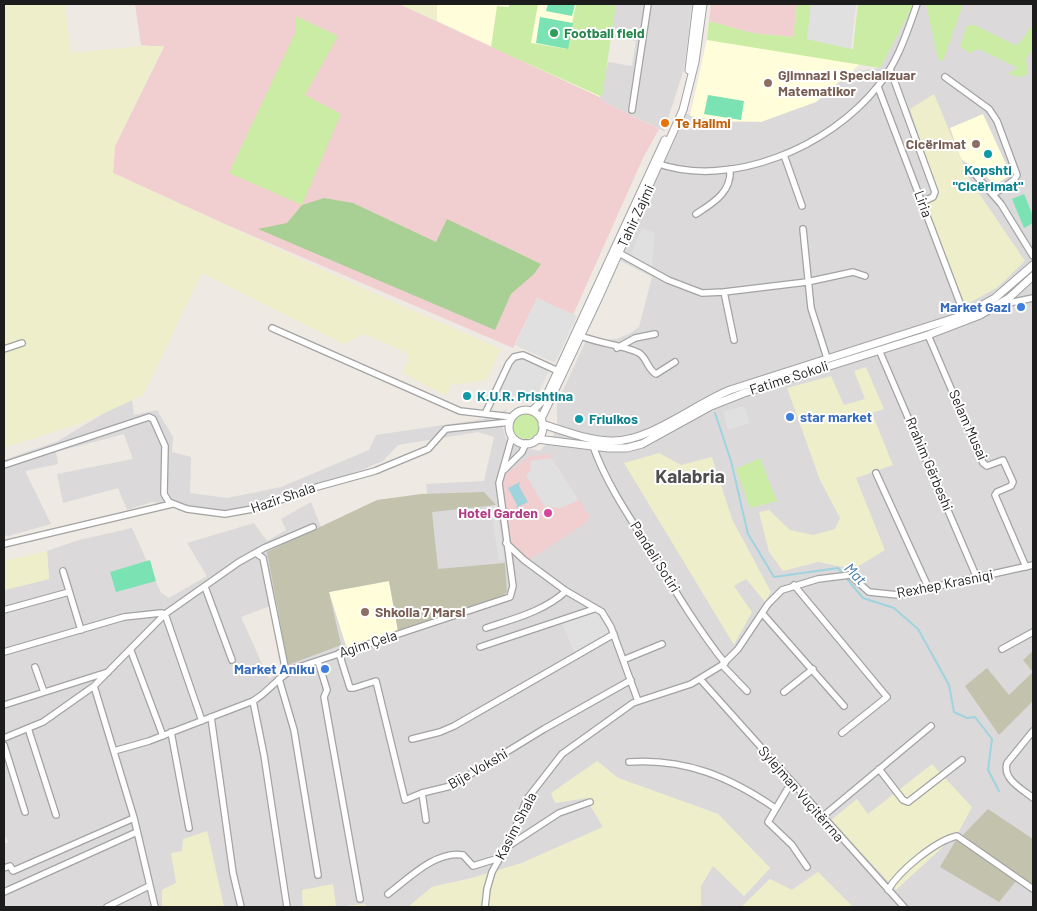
<!DOCTYPE html>
<meta charset="utf-8">
<style>
body{margin:0}
#map{position:relative;width:1037px;height:911px;overflow:hidden;background:#eee9e2;font-family:Barlow,sans-serif}
canvas{display:block}
.frame{position:absolute;inset:0;border:5px solid #1c1c1c;pointer-events:none}
</style>
<div id="map">
<canvas width="1037" height="911"></canvas>
<div class="frame"></div>
</div>
<script>
const g = document.querySelector('canvas').getContext('2d');
g.lineJoin = 'round';
function paint(path, color) {
  g.fillStyle = color;
  g.fill(path, 'evenodd');
}
function stroke(path, color, width, dash) {
  g.strokeStyle = color;
  g.lineWidth = width;
  g.lineCap = dash ? 'butt' : 'round';
  g.setLineDash(dash || []);
  g.stroke(path);
}
function write(font, color, halo, rows, align = 'center') {
  g.font = font + ' Barlow,sans-serif';
  g.lineWidth = 4;
  g.setLineDash([]);
  g.textBaseline = 'middle';
  g.strokeStyle = halo;
  g.fillStyle = color;
  for (const [text, x, y, turn = 0] of rows) {
    g.save();
    g.translate(x, y);
    g.rotate((+turn || 0) * Math.PI / 180);
    g.textAlign = isNaN(turn) ? turn : align;
    if (halo) g.strokeText(text, 0, 0);
    g.fillText(text, 0, 0);
    g.restore();
  }
}
const residential = new Path2D(`
 M616,4H692L684,69L664,131L604,102L600,97L608,62L632,66L636,41L610,37Z
 M914,4H1033V907H853L818,872L792,890L770,879L742,907H701V886L713,865L744,896L770,868L718,814L618,778L597,761L555,803L586,798L603,827L522,863L472,878L432,887L408,907H368L365,904L336,907L333,885L302,890L303,907H224L207,831L182,851L176,883L162,890V907H4V844L8,842L4,834V590L49,579L47,551L79,540L132,528L161,593L169,598L207,576L187,543L254,523L267,541L286,530L281,519L311,502L321,527L281,602L241,617L269,679L294,661L329,592L389,581L436,575L426,484L484,481L494,437L478,432L398,445L383,461L285,502L230,512L152,502L127,510L118,488L63,503L57,474L133,459L124,434L56,452L58,464L25,471L51,524L8,536L4,535V460L58,441L106,412L132,400L134,415L157,410L173,437L172,452L191,457L190,493L227,498L281,487L369,450L376,435L484,419L507,409L501,421L506,439L517,446L540,451L553,436L557,425V403L589,334L603,340L616,339L629,334L639,327L652,277L617,259L683,113L718,121L735,122L816,102L849,72L880,68Z`);
const commercial = new Path2D(`
 M135,4H399L600,97L604,102L659,129L643,158L573,315L537,298L513,348L225,224L113,173L115,146L164,47L141,45Z
 M711,4H797L793,37L752,33L709,21Z
 M550,454L590,517L587,519L589,521L529,560L511,542L502,477L530,456Z`);
const education = new Path2D(`
 M437,4H614L600,97L437,21Z
 M707,39L860,64L816,102L761,122L718,121L690,116Z
 M983,114L1011,175L996,184L961,159L950,128Z
 M389,581L398,631L347,649L329,592Z`);
const construction = new Path2D(`
 M484,492L496,505L432,512L438,569L505,563L507,592L500,598L398,631L389,581L329,592L341,645L288,665L267,552L377,500L421,494Z
 M1033,651V701L999,735L965,686L987,668L1009,695L1033,672L1023,660Z
 M988,809L1033,839V885L1011,872L963,835Z
 M956,840L1016,881L999,902L940,867Z`);
const farmland = new Path2D(`
 M4,4H65L71,53L141,46H164L115,146L113,173L389,300L501,349L486,380L451,385L446,396L403,373L409,355L394,347L364,334L343,344L202,273L143,395L85,422L4,448Z
 M399,4H437V21Z
 M934,94L970,180L1025,261L998,287L964,306L925,203L938,193L910,109Z
 M866,367L884,409L872,413L893,465L856,478L885,550L854,569L818,562L783,571L769,552L759,512L769,510L790,530L813,535L835,529L840,518L820,480L787,388L831,376L844,405L865,399L854,371Z
 M659,453L681,465L712,457L732,519L771,592L765,602L746,579L734,586L752,612L734,645L624,463Z
 M47,551L49,579L4,590V561Z
 M597,761L618,778L718,814L770,868L744,896L713,866L701,886V907H408L432,887L472,878L522,863L603,827L586,798L555,803L551,793Z
 M932,764L972,807L958,833L896,890L831,820L857,799L868,814Z
 M207,831L224,907H162V890L176,883L171,853L182,851L183,839Z
 M818,872L853,907H741L770,879L792,890Z
 M333,884L336,907L365,904L368,907H303L302,890Z`);
const grass = new Path2D(`
 M509,4H538L531,43L567,49L576,4H616L602,97L491,47L497,6L509,7Z
 M797,4H811L808,39L853,49L858,4H914L880,68L707,40L709,21L752,33L793,37Z
 M926,4H963L943,61L938,59Z
 M296,16L338,36L305,95L341,114L302,205L229,173L296,31Z
 M1033,23V48L1026,59L1028,74C1021,78 1015,77 1008,73L1018,68L979,49L969,53L960,46L967,26L974,25L1015,45L1020,43Z
 M513 426a13 13 0 1 1 26 0a13 13 0 1 1-26 0Z
 M760,458L777,501L750,508L736,469Z`);
const forest = new Path2D(`
 M324,198L353,203L436,242L447,219L541,264L534,274L511,294L495,330L258,229L287,223L302,205Z`);
const pitch = new Path2D(`
 M548,4H575L572,16L546,11Z
 M540,17L573,23L568,49L536,43Z
 M708,95L744,101L741,120L704,114Z
 M1024,194L1033,216V223L1024,228L1012,199Z
 M150,560L156,581L116,592L110,572Z`);
const parking = new Path2D(`
 M811,4H856L851,49L807,39Z
 M642,228L655,233L652,268L631,254Z
 M537,298L577,316L555,363L515,345Z
 M521,358L549,371L539,392L536,395H516L503,402L495,399L513,362Z
 M744,406L750,423L728,430L723,412Z
 M552,458L579,500L560,508L544,506L526,475L531,470L530,461Z
 M496,505L505,560L499,561L490,506Z
 M594,609L610,633L574,652L560,620Z`);
const water = new Path2D(`
 M520,482L519,486L528,502L516,508L517,505L508,488Z`);
const stream = new Path2D(`
 M715,413L731,461L748,534L774,577L838,568L863,598L894,608L918,629L949,685L954,712L967,718L975,717L992,739L988,770L999,791`);
const minor = new Path2D(`
 M890,69L935,192L933,197L922,202
 M945,77L989,109L997,121L1017,175L1014,180L994,194
 M878,87L966,319
 M632,110L648,4
 M784,155L802,206
 M656,163C731,190 831,146 878,86C898,62 907,32 917,4
 M973,172L1001,204L1033,256
 M696,214C713,203 732,192 730,169
 M803,229L811,308L827,358
 M619,253L668,280L702,293L724,292L807,282L853,272L865,276
 M724,292L734,340
 M999,305L1033,298
 M272,328L460,411L512,417
 M928,335L983,463L987,466L1003,460L1013,482L1011,486L997,492L995,495L1026,567
 M581,336C597,343 626,346 639,353C647,358 648,370 656,374L675,362
 M617,348L635,338L655,334
 M4,349L22,343
 M879,350L977,578
 M485,414L509,363L514,357L523,355L558,371
 M593,446C606,483 630,518 651,551C674,589 697,628 725,663
 M4,465L149,417L153,419L165,446L164,494L169,502L187,509L225,514L258,508L317,487L375,471L428,449L446,429L510,422
 M504,470L522,452L526,443
 M876,473L929,589
 M506,543L524,560L566,591L602,612L611,627L638,701
 M4,544L172,504
 M256,553L263,558L286,672
 M63,571L81,630
 M794,585L887,697L842,733
 M205,587L232,660
 M4,610L69,592
 M762,613L844,706
 M486,628C513,619 545,611 566,591
 M480,647L594,609
 M1002,649L1033,632
 M131,651L163,736
 M4,652L124,617L161,613L165,614L202,721
 M339,653L350,688H354L376,681L405,800L422,793L451,786L544,729L631,680
 M623,660L662,644
 M318,661L327,690L324,697L360,899
 M722,665L747,691
 M35,667L44,692
 M279,679L294,730L318,875
 M700,679L904,907
 M94,686L134,818L155,907
 M784,692L813,669
 M253,701L264,755L287,907
 M4,705L108,672
 M211,717L233,873L241,907
 M28,728L56,815
 M1033,731L1007,763C1002,779 1022,789 1033,798
 M171,732L189,828
 M4,738L43,722L94,686L165,614L239,562L264,548L313,527
 M412,739L440,732L454,726L614,634
 M4,745L25,812
 M114,751L149,741L253,701C269,692 279,675 296,668L510,597L513,586L499,483L512,437
 M629,762C685,758 730,777 775,808
 M879,769L903,800L908,802L962,760
 M791,783L768,822L792,845L807,867
 M422,793L426,820
 M822,817L931,726
 M507,847L559,813L590,802
 M4,868L10,866L13,871L134,818
 M888,890C899,871 935,841 957,836L1033,889
 M4,892L137,832
 M388,894C408,879 436,850 463,855L473,866L499,858
 M107,907L149,886
 M485,907L487,889L492,872L511,838L527,799L562,754L633,703L691,684L722,665L738,649L768,604L782,590L818,579L850,575L869,592L898,595L1033,565`);
const tertiary = new Path2D(`
 M689,70L697,4
 M509 427a17 17 0 1 1 34 0a17 17 0 1 1-34 0Z
 M532,411L546,397L665,140
 M541,419L598,299L683,110L695,62L703,4
 M542,424C565,431 586,440 610,441C648,443 693,405 730,390L964,315L995,298L1033,265
 M537,439L608,448H627L642,444L711,406L744,393L928,335L980,315L1009,298L1033,276`);
const markers = [
 [554,33,5,"#2e9e5b"],
 [768,83,5,"#8d6e63"],
 [665,123,5,"#e8710a"],
 [976,144,5,"#8d6e63"],
 [988,154,5,"#0f9aa8"],
 [1021,307,5,"#3f7fe0"],
 [467,396,5,"#0f9aa8"],
 [790,417,5,"#3f7fe0"],
 [579,419,5,"#0f9aa8"],
 [548,513,5,"#d1479c"],
 [365,612,5,"#8d6e63"],
 [325,669,5,"#3f7fe0"]
];
const leisureNames = [
 ["Football field",564,33]
];
const educationNames = [
 ["Gjimnazi i Specializuar",778,75],
 ["Matematikor",778,91],
 ["Cicërimat",966,144,"right"],
 ["Shkolla 7 Marsi",375,612]
];
const foodNames = [
 ["Te Halimi",675,123]
];
const cultureNames = [
 ["Kopshti",988,170,"center"],
 ["\"Cicërimat\"",988,186,"center"],
 ["K.U.R. Prishtina",477,396],
 ["Friulkos",589,419]
];
const streetNames = [
 ["Liria",923,204,70],
 ["Tahir Zajmi",636,216,-65],
 ["Fatime Sokoli",789,378,-18],
 ["Selam Musai",968,425,66],
 ["Rrahim Gërbeshi",929,464,67],
 ["Hazir Shala",283,498,-19],
 ["Pandeli Sotiri",655,557,58],
 ["Rexhep Krasniqi",945,584,-11],
 ["Agim Çela",368,644,-18],
 ["Bije Vokshi",478,769,-30],
 ["Sylejman Vuçitërrna",801,794,49],
 ["Kasim Shala",516,826,-63]
];
const shopNames = [
 ["Market Gazi",1011,307],
 ["star market",800,417,"left"],
 ["Market Aniku",315,669]
];
const hotelNames = [
 ["Hotel Garden",538,513]
];
const waterNames = [
 ["Mat",855,574,46]
];
const districtNames = [
 ["Kalabria",690,477]
];
paint(residential, '#dbd9d9');
paint(commercial, '#f1cfd0');
paint(education, '#fffdda');
paint(construction, '#c3c2ad');
paint(farmland, '#eeeecb');
paint(grass, '#cbeca4');
paint(forest, '#a9d094');
paint(pitch, '#7be2b4');
paint(parking, '#e0e0e0');
paint(water, '#9fd4de');
stroke(stream, '#9fd4de', 2);
stroke(minor, '#a3a3a3', 8);
stroke(tertiary, '#a3a3a3', 9);
stroke(minor, '#fff', 5.5);
stroke(tertiary, '#fff', 7);
for (const [x, y, r, color] of markers) {
  const dot = new Path2D();
  dot.arc(x, y, r, 0, 2 * Math.PI);
  g.fillStyle = color;
  g.fill(dot);
  stroke(dot, '#fff', 2);
}
write('bold 14px', '#27864d', '#fff', leisureNames, 'left');
write('bold 14px', '#785e54', '#fff', educationNames, 'left');
write('bold 14px', '#c56008', '#fff', foodNames, 'left');
write('bold 14px', '#0d838f', '#fff', cultureNames, 'left');
write('14px', '#1c1c1c', '#fff', streetNames);
write('bold 14px', '#366cbe', '#fff', shopNames, 'right');
write('bold 14px', '#b23c85', '#fff', hotelNames, 'right');
write('italic 15px', '#427aa8', '#fff', waterNames);
write('bold 19px', '#4f4f4f', '#fff', districtNames);
</script>
